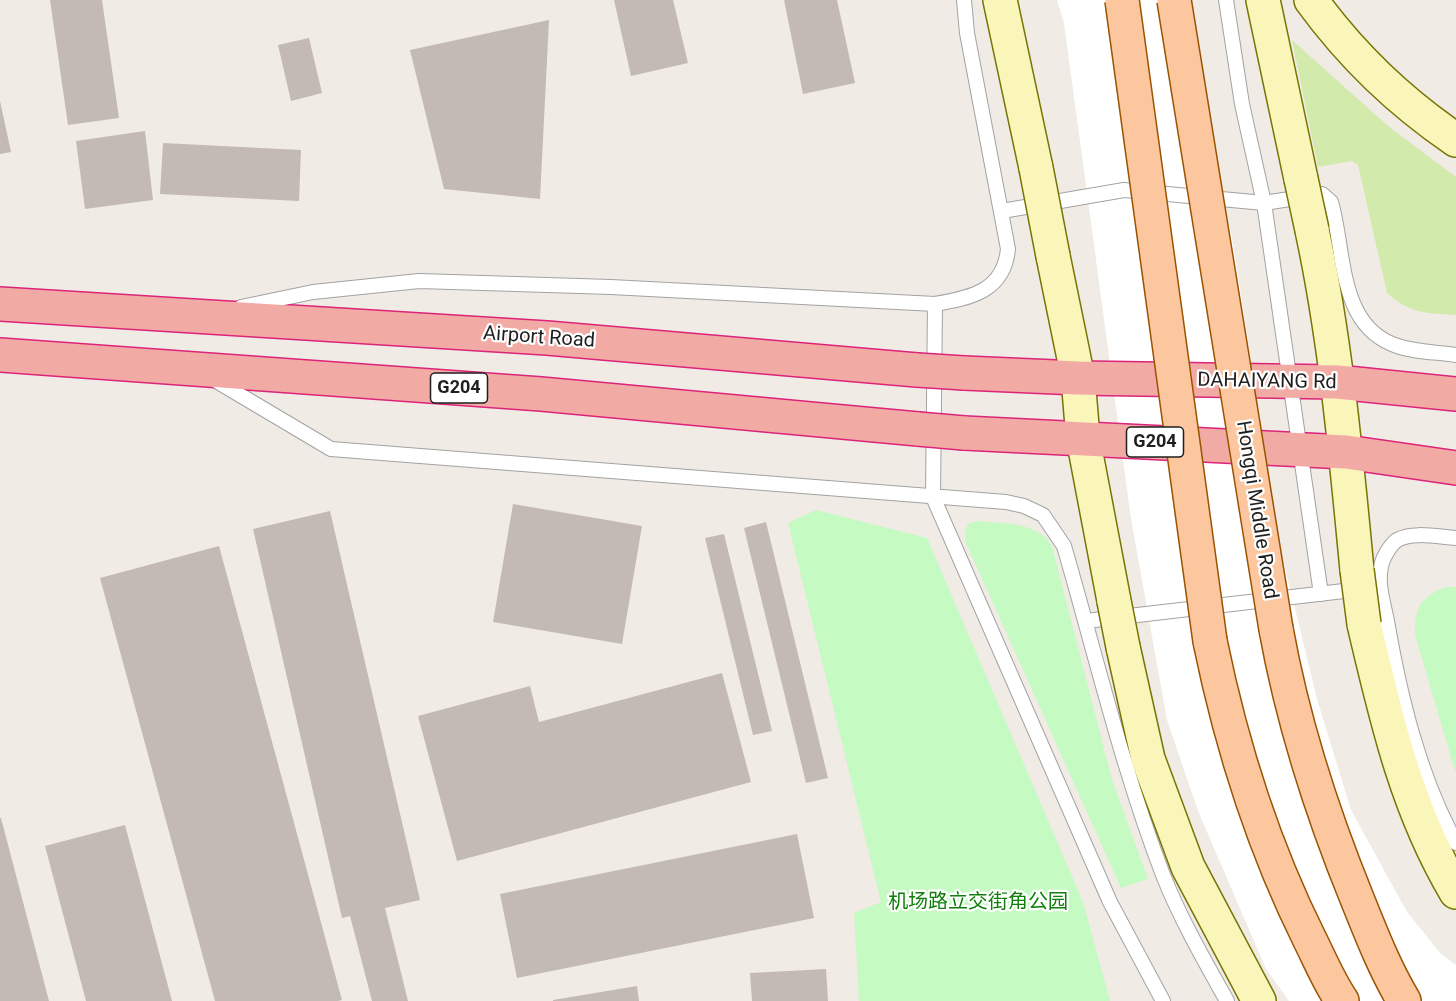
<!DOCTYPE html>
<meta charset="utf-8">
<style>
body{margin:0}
canvas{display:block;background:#f0ebe5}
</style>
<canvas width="1456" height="1001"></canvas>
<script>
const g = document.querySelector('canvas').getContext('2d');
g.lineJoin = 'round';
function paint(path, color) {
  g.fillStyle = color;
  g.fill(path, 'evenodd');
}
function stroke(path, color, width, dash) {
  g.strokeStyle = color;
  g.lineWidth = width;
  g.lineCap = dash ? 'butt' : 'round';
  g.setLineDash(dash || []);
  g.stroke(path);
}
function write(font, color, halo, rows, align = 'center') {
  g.font = font + ' Roboto,"Noto Sans SC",sans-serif';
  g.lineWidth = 4.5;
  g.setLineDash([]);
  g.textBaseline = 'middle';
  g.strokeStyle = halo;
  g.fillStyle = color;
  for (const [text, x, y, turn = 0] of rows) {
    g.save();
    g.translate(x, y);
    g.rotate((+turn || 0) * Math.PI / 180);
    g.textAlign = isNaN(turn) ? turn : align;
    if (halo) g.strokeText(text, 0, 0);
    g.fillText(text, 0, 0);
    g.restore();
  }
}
const grass = new Path2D(`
 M1292,40L1388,126L1456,177V315C1426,313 1411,314 1387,293L1358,165L1352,161L1318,167Z`);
const park = new Path2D(`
 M816,510L927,538L1083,902L1110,1001H859L854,913L881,902L788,523Z
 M978,521C1003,524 1037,521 1052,546L1112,780L1148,879L1121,888L966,543L965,532L968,524Z
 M1445,587H1456V774L1415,635C1415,607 1419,599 1445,587Z`);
const pier = new Path2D(`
 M1057,0H1185L1194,60L1233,243L1279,543L1317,699L1351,810L1407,912L1441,954L1456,965V1001H1289L1266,969L1198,811L1167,720L1131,519L1064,23Z`);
const building = new Path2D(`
 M50,0H102L119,118L68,125Z
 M614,0H673L688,63L631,76Z
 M784,0H837L855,83L803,94Z
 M549,20L540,199L444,189L410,50Z
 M309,38L322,93L291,101L278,45Z
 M0,101L11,152L0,154Z
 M145,131L153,200L85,209L76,141Z
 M163,143L301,150L299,201L160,194Z
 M513,504L642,526L622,644L493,622Z
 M330,511L420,900L385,908L408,1001H372L350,916L342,918L253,529Z
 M766,522L828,778L806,783L744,528Z
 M724,534L772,731L753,735L705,538Z
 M219,546L342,1000L338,1001H215L100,578Z
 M722,673L751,782L457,861L418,716L530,686L539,722Z
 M0,818H1L49,1001H0Z
 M125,825L172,1001H86L45,846Z
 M797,834L814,918L517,978L500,894Z
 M826,969L828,1001H752L750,973Z
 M637,986L639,1001H553V1000Z`);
const service = new Path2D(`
 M1226,0L1242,104L1264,203L1321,594
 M1002,211L1124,190L1264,203L1322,194L1331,202C1345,250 1338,322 1392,344C1411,352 1436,352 1456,355
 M935,304L933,497L1110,902L1163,1001
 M241,307L313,292L419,281L611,287L935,304C971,298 1004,291 1008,249L967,33L964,0
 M213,379L331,449L1006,502L1024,506L1043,515L1064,546C1096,656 1122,768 1163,875C1180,918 1204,960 1227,1001
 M1456,538C1439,537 1413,531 1397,540C1390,545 1382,559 1381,567C1377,584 1384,605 1387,621C1400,696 1419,776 1456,843
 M1086,621L1361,589`);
const secondary = new Path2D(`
 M1000,0L1036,168
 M1263,0L1301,179
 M1311,0C1351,55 1400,102 1456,140
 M1312,230C1336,342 1346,456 1357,570
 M1053,256L1078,378L1083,438L1114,601
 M1364,624C1386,717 1406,808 1456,892
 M1123,647L1148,759L1188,867L1259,1001`);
const primary = new Path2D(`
 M1276,629C1293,723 1322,813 1358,901C1372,936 1385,969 1404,1001
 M1210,641C1231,744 1263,846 1310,940C1320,960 1329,982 1342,1001`);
const trunk = new Path2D(`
 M0,304L547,338L917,370
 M0,355L541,394L918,429
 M964,373L1078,378L1337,382L1456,394
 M964,433L1346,452L1456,468`);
const secondaryBridge = new Path2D(`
 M1036,168L1053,256
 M1301,179L1312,230
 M1357,570L1364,624
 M1114,601L1123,647`);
const primaryBridge = new Path2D(`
 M1122,0L1210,641
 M1174,0L1276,629`);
const trunkBridge = new Path2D(`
 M917,370L964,373
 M918,429L964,433`);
const shields = [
 [459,388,57],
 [1155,442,57]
];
const shieldNames = [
 ["G204",459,388],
 ["G204",1155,442]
];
const streetNames = [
 ["Airport Road",539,338,4],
 ["DAHAIYANG Rd",1267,382,1],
 ["Hongqi Middle Road",1256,510,81]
];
const parkNames = [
 ["机场路立交街角公园",978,903]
];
paint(grass, '#d2eaab');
paint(park, '#c5fac2');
paint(pier, '#fff');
paint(building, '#c4bab4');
stroke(service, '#a3a3a3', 16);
stroke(secondary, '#777504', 36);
stroke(primary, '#9a5300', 36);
stroke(trunk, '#dc247a', 36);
stroke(service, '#fff', 14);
stroke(secondary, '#faf5b9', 33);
stroke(primary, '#fcc79e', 33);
stroke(trunk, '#f2aaa4', 33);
stroke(secondaryBridge, '#777504', 36, []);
stroke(primaryBridge, '#9a5300', 36, []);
stroke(trunkBridge, '#dc247a', 36, []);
stroke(secondaryBridge, '#faf5b9', 33);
stroke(primaryBridge, '#fcc79e', 33);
stroke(trunkBridge, '#f2aaa4', 33);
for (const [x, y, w] of shields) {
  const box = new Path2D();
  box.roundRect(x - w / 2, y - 15, w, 30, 4.5);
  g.fillStyle = '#fff';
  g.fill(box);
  stroke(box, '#1f1f1f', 1.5);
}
write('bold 18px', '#1f1f1f', null, shieldNames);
write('20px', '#1f1f1f', '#fff', streetNames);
write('20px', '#107f0b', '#fff', parkNames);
</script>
